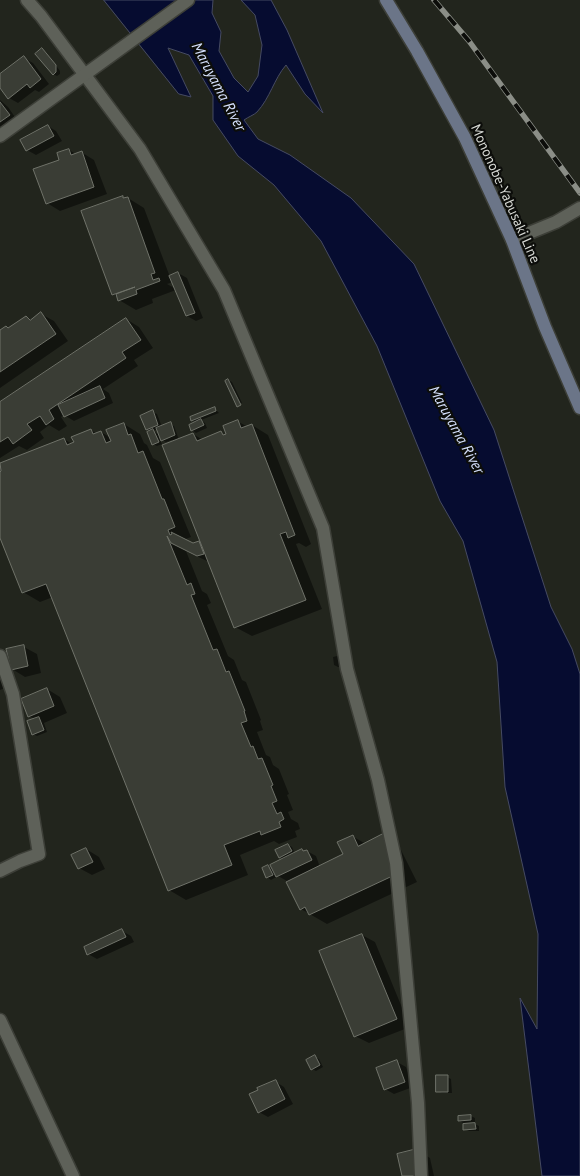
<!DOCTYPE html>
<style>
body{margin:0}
canvas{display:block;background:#22251d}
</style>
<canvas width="580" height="1176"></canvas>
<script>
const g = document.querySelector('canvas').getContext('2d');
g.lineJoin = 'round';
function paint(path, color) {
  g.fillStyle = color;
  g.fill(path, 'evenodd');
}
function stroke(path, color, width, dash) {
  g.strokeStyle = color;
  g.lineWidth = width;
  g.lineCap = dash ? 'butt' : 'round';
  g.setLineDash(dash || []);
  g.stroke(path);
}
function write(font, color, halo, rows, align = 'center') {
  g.font = font + ' "PT Sans",sans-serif';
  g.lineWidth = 4.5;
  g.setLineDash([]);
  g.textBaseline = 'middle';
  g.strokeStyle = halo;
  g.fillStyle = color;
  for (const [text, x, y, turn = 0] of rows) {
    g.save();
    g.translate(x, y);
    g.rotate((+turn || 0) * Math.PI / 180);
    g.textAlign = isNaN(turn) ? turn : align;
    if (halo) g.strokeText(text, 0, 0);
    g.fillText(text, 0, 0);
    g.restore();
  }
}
const water = new Path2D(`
 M104,0H213L212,13L221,32L219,51L234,78L248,92L258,76L262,45L255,15L241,0H271L287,30L323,113L305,94L286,65C274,79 270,98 257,112C254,115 248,117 244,120L258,139L290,155L351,198L414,264L494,430L551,607L572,649L580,674V1176H542L520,998L537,1029L538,934L505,787L497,662L463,541L440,501L377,346L321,241L274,185L238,156L213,120V96L189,55L168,48L191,97L179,94Z`);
const shadow = new Path2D(`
 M42,49L46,52L60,71V74L57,76L53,74Z
 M24,58L33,63L49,84L39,92L35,90L18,103L9,98L0,86V74Z
 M0,100L8,107L17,120L0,133Z
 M48,126L56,131L62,141L36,155L27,150Z
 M69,150L76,154L81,152L94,160L107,194L60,211L47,203L61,160Z
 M128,198L144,208L170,277L178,273L187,278L203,318L196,321L187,316L176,290L152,299L153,303L136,310L119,300L118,297L113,294L125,199ZM173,282L176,289L167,284Z
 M41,314L54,321L68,341L0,388V332L9,329L27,317L32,320Z
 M126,319L139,327L153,348L134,360L138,366L103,389L109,393L113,403L74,421L64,415L61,417L67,426L59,431L49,425L40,432L44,438L27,450L19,446L0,458V404Z
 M228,380L232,382L242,403L238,404Z
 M215,409L219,413L201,420L205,423L207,428L196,433L192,430L197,423L192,420Z
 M153,412L157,414L162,427L170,424L174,426L179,440L193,434L203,440L221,433L226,436L237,421L248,427L252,425L268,435L311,544L306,547L299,543L296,544L322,609L252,636L235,627L209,562L186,551L202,591L207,594L211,603L207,605L228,656L234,660L242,680L246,682L261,720L260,721L263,730L257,732L266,755L270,757L273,765L279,769L289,794L287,795L293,810L288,812L291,819L298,823L300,829L295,831L297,837L279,844L274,841L240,855L248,875L186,900L169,890L53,597L40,602L23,592L0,537V473L3,472L0,464L64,439L72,444L91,430L97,434L101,432L111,438L124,424L140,434L144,443L147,445L153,458L160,462L191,537L183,540L193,545L201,542L172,440L166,442L159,438L162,444L157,446L153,444L151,432L147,429ZM158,429L160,435L153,431Z
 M24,647L37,654L41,673L25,677L12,669Z
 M337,656L342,658L343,666L338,667L334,665L333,657Z
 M0,677L5,688L0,690Z
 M47,689L60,697L67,713L44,723L47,732L37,736L33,734L35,719L29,716Z
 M352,836L366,844L382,836L399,846L417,882L327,924L301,909L287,881L278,876L271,880L267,877L268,866L274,870L284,860L280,857L288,845L292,847L295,854L307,851L316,856L320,867L345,855Z
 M86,849L99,857L105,869L92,875L79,868Z
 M122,931L131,936L134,942L97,959L88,954Z
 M362,935L375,942L410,1027L369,1043L355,1036Z
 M315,1057L319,1059L323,1067L316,1071L312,1069Z
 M397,1062L406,1067L413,1087L394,1094L385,1089Z
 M447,1077L451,1079L452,1093H442L438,1091Z
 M276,1082L284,1087L293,1104L268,1117L259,1112Z
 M471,1116L475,1118V1122L463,1123L459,1120Z
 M473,1123L479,1126V1131H469L465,1129Z
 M417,1150L430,1158L434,1176H403Z`);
const building = new Path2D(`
 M42,48L56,65V72L53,75L35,54Z
 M24,56L41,79L30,88L27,84L8,99L0,88V74Z
 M0,102L10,115L0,122Z
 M48,125L54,136L26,151L20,140Z
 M69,149L71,155L82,151L94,187L46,204L33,169L59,160L57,153Z
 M123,196V198L128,197L155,273L151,274L153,280L159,278L160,281L136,290L137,294L118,301L116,294L135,287L112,295L81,211Z
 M178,272L195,313L186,316L169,276Z
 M41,312L56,334L0,372V330L6,326L8,328L26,316L30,320Z
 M126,318L141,340L122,352L126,358L49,410L54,419L46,425L40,416L27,424L32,430L13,444L8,437L0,442V402Z
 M228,379L241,405L237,407L225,381Z
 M100,386L105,398L64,417L58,405Z
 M215,407L216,411L191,421L190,417Z
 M153,410L158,425L146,430L140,416Z
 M201,419L204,425L191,431L189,425Z
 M238,420L241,428L252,424L295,535L288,538L286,532L280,534L306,600L234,628L162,445L193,433L197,441L221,431L223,435L226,434L223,426Z
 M171,422L175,435L161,441L156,428Z
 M124,423L128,435L131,434L138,453L143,451L162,499H164L175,527L168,530L170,535L172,534L171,532L193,543L199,541L204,554L197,556L171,543L167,536L187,585L191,583L195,594L191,595L213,650L217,649L226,672L229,671L245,711H244L247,721L241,723L251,747L253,746L258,759L262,758L273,785L271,786L277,801L272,803L277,814L281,812L284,819L279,822L281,827L261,835L260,831L224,845L232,865L168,891L46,584L22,593L0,538V472L1,471L0,463L64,438L67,445L74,442L71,437L91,429L93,434L101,431L106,443L111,441L106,430Z
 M153,429L159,442L152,445L147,432Z
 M24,645L28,666L11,670L6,649Z
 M47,688L54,706L28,717L21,699Z
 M39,717L44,730L32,735L27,721Z
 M383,834L401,872L309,915L305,907L300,910L286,882L343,854L337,842L353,835L358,846Z
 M288,844L292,851L279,858L275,850Z
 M86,848L93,862L78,869L71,855Z
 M302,849L303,851L307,850L312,860L276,877L270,865Z
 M268,865L273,875L266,878L262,868Z
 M122,929L126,937L87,955L84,947Z
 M362,934L397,1019L354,1037L319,951Z
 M315,1055L320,1065L311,1070L306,1060Z
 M397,1060L405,1082L384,1090L376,1068Z
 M436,1075H448V1092H436Z
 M276,1080L285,1099L258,1113L249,1094L258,1090L257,1088Z
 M471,1115V1120L458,1121V1116Z
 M475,1123L476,1129L463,1130V1124Z
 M417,1149L424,1176H402L397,1154Z`);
const minor = new Path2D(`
 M27,0L41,16L140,149L224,290L323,528L347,669L378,780L396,863L418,1103L421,1176
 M512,240L556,222L580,208
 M0,656L13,694L39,854L20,861L0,871
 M0,1020L73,1176`);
const tertiary = new Path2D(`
 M0,136L188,0`);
const secondary = new Path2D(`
 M386,0L417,51L465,138L512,240L545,327L580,408`);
const rail = new Path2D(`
 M434,0L469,41L580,193`);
const streetNames = [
 ["Mononobe-Yabusaki Line",505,194,66]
];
const waterNames = [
 ["Maruyama River",218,87,62],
 ["Maruyama River",456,430,61]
];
paint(water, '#060c30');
stroke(water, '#454a62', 1);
paint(shadow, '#0007');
paint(building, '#3a3d35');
stroke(building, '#6f7269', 1);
stroke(minor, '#3d3f38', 15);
stroke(tertiary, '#3d3f38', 15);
stroke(secondary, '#3d3f38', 15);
stroke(minor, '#5e6159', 12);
stroke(tertiary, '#5e6159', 12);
stroke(secondary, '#6b7588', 12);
stroke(rail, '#8b8e87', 5.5);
stroke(rail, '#0c0d0a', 4, [11]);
write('14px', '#d8dad5', '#0c0d0a', streetNames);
write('italic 15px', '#d5e0fc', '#0c0d0a', waterNames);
</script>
